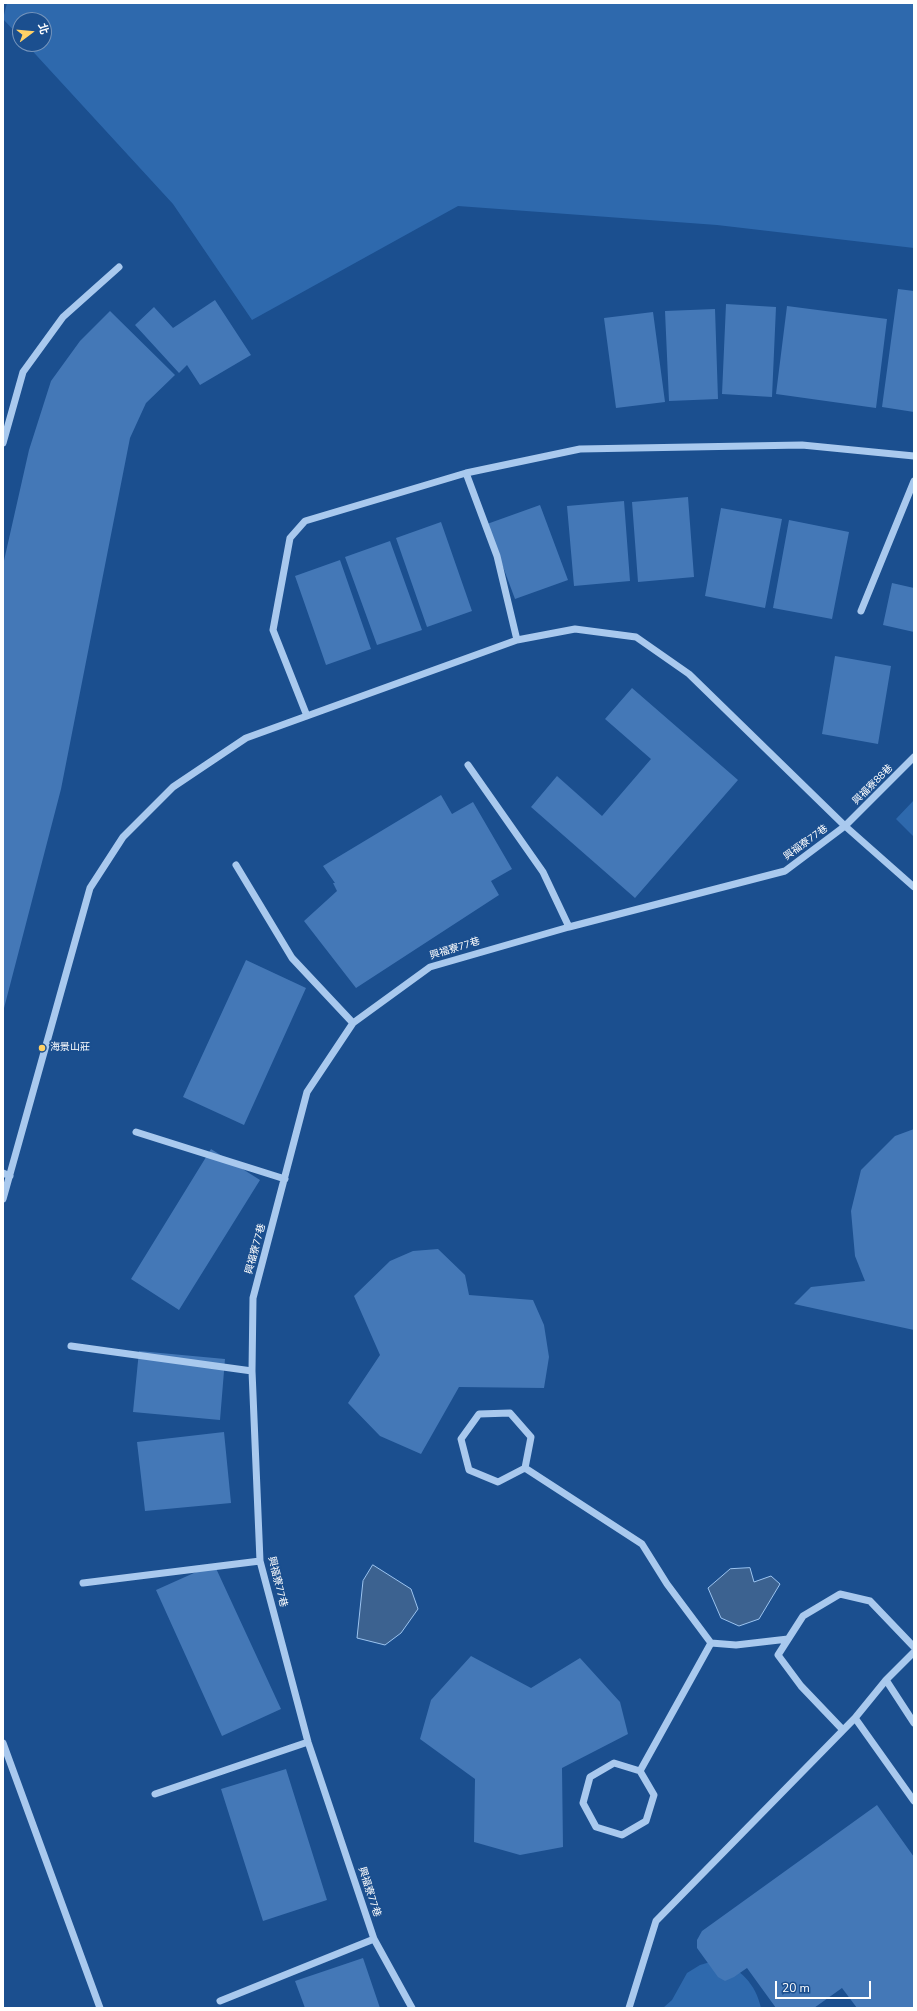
<!DOCTYPE html>
<meta charset="utf-8">
<style>
body{margin:0}
#map{position:relative;width:917px;height:2011px;overflow:hidden;background:#1b4f8f;font-family:"Nunito Sans","Noto Sans TC",sans-serif}
canvas{display:block}
.frame{position:absolute;inset:0;border:4px solid #fff;pointer-events:none}
.north{position:absolute;left:12px;top:12px;width:40px;height:40px;box-sizing:border-box;background:#1b4f8f;border:1px solid #7695bc;border-radius:50%;rotate:74deg;font-size:11px;font-weight:700;line-height:16px;text-align:center;color:#fff}
.north::after{content:'';display:block;margin:auto;width:14px;height:18px;background:#ffd166;clip-path:polygon(50% 0,100% 100%,50% 72%,0 100%)}
.scale{position:absolute;left:775px;top:1981px;width:96px;height:18px;box-sizing:border-box;border:2px solid #fff;border-top:0;padding-left:5px;font-size:12px;line-height:14px;white-space:nowrap;color:#fff;-webkit-text-stroke:3px #1b4f8f;paint-order:stroke}
</style>
<div id="map">
<canvas width="917" height="2011"></canvas>
<div class="frame"></div>
<div class="north">北</div>
<div class="scale">20 m</div>
</div>
<script>
const g = document.querySelector('canvas').getContext('2d');
g.lineJoin = 'round';
function paint(path, color) {
  g.fillStyle = color;
  g.fill(path, 'evenodd');
}
function stroke(path, color, width, dash) {
  g.strokeStyle = color;
  g.lineWidth = width;
  g.lineCap = dash ? 'butt' : 'round';
  g.setLineDash(dash || []);
  g.stroke(path);
}
function write(font, color, halo, rows, align = 'center') {
  g.font = font + ' "Nunito Sans","Noto Sans TC",sans-serif';
  g.lineWidth = 3.5;
  g.setLineDash([]);
  g.textBaseline = 'middle';
  g.strokeStyle = halo;
  g.fillStyle = color;
  for (const [text, x, y, turn = 0] of rows) {
    g.save();
    g.translate(x, y);
    g.rotate((+turn || 0) * Math.PI / 180);
    g.textAlign = isNaN(turn) ? turn : align;
    if (halo) g.strokeText(text, 0, 0);
    g.fillText(text, 0, 0);
    g.restore();
  }
}
const green = new Path2D(`
 M7,3H914V248L717,225L458,206L252,320L173,204L26,44H44V20H20V37L3,19Z
 M914,800V837L896,819Z
 M717,1960C740,1968 756,1984 761,2008H663L672,2000L687,1973L700,1965Z`);
const water = new Path2D(`
 M373,1565L411,1589L418,1609L401,1633L385,1645L357,1638L363,1581Z
 M750,1568L754,1582L771,1576L780,1584L759,1619L739,1626L721,1618L708,1588L730,1569Z`);
const building = new Path2D(`
 M898,289L914,291V412L882,407Z
 M215,300L251,355L200,385L187,365L179,373L135,325L154,307L173,328Z
 M726,304L776,307L772,397L722,394Z
 M787,306L887,319L876,408L776,394Z
 M715,309L718,399L669,401L665,311Z
 M110,311L175,375L146,403L130,438L61,789L3,1012V565L29,450L51,381L80,341Z
 M653,312L665,402L616,408L604,318Z
 M688,497L694,577L638,582L632,502Z
 M624,501L630,581L574,586L567,506Z
 M540,505L568,580L515,599L487,524Z
 M721,508L782,519L765,608L705,596Z
 M789,520L849,532L832,619L773,608Z
 M441,522L472,611L427,627L396,538Z
 M390,541L422,630L377,645L345,557Z
 M340,560L371,649L326,665L295,576Z
 M892,583L914,588V632L883,625Z
 M835,656L891,666L878,744L822,734Z
 M632,688L738,780L635,898L531,807L557,776L602,816L651,759L605,719Z
 M441,795L452,814L473,802L512,869L491,881L499,895L356,988L304,921L337,891L333,883H335L323,866Z
 M246,960L306,988L244,1125L183,1097Z
 M914,1129V1330L794,1304L811,1287L865,1281L855,1256L851,1211L861,1170L895,1136Z
 M211,1149L260,1180L179,1310L131,1279Z
 M438,1249L465,1275L469,1295L533,1300L544,1325L549,1357L544,1388L459,1387L421,1454L380,1436L348,1403L380,1355L354,1296L390,1261L413,1251Z
 M139,1351L225,1359L220,1420L133,1412Z
 M224,1432L231,1503L145,1511L137,1442Z
 M214,1564L281,1709L222,1736L156,1590Z
 M471,1656L531,1688L580,1658L620,1702L628,1734L562,1768L563,1847L520,1855L474,1842L475,1779L420,1739L431,1700Z
 M286,1769L327,1900L263,1921L221,1789Z
 M877,1805L914,1857V2008H857L842,1988L814,2008H776L747,1968L734,1977L725,1981L718,1977L697,1948V1940L702,1931Z
 M363,1958L380,2008H305L295,1981Z`);
const minor = new Path2D(`
 M3,443L23,372L63,317L119,267
 M466,473L497,556L517,640
 M861,611L914,481
 M307,716L273,630L290,538L305,521L466,473L580,449L802,445L914,456
 M468,765L543,872L569,927
 M236,865L292,958L353,1023
 M136,1132L285,1179
 M3,1173L10,1176
 M3,1199L90,888L123,837L173,787L246,738L517,640L575,629L636,637L689,674L845,826L914,887
 M71,1346L252,1371
 M510,1413L531,1437L525,1468L498,1482L469,1470L461,1439L479,1414Z
 M525,1468L642,1544L667,1584L711,1643L736,1645L788,1639
 M83,1583L260,1561
 M886,1680L914,1723
 M855,1718L914,1801
 M843,1730L801,1686L778,1655L803,1616L840,1594L870,1601L914,1647
 M3,1743L100,2008
 M614,1763L640,1771L654,1795L646,1821L622,1835L596,1827L583,1803L590,1777Z
 M640,1771L711,1643
 M155,1794L308,1742
 M220,2001L374,1939
 M412,2008L374,1939L308,1742L260,1561L252,1371L253,1298L307,1092L353,1023L430,967L569,927L785,871L845,826L914,757
 M629,2008L656,1921L855,1718L886,1680L914,1652`);
const markers = [
 [42,1048,4,"#ffd166"]
];
const streetNames = [
 ["興福寮88巷",873,785,-45],
 ["興福寮77巷",806,843,-36],
 ["興福寮77巷",455,949,-17],
 ["興福寮77巷",256,1249,-75],
 ["興福寮77巷",277,1582,76],
 ["興福寮77巷",369,1892,72]
];
const poiNames = [
 ["海景山莊",50,1048]
];
paint(green, '#2e69ad');
paint(water, '#3c6290');
stroke(water, '#9cc4f0', 1);
paint(building, '#4478b7');
stroke(minor, '#a9c9ee', 7);
for (const [x, y, r, color] of markers) {
  const dot = new Path2D();
  dot.arc(x, y, r, 0, 2 * Math.PI);
  g.fillStyle = color;
  g.fill(dot);
  stroke(dot, '#1b4f8f', 1.5);
}
write('10px', '#fff', '#1b4f8f', streetNames);
write('10px', '#fff', '#1b4f8f', poiNames, 'left');
</script>
